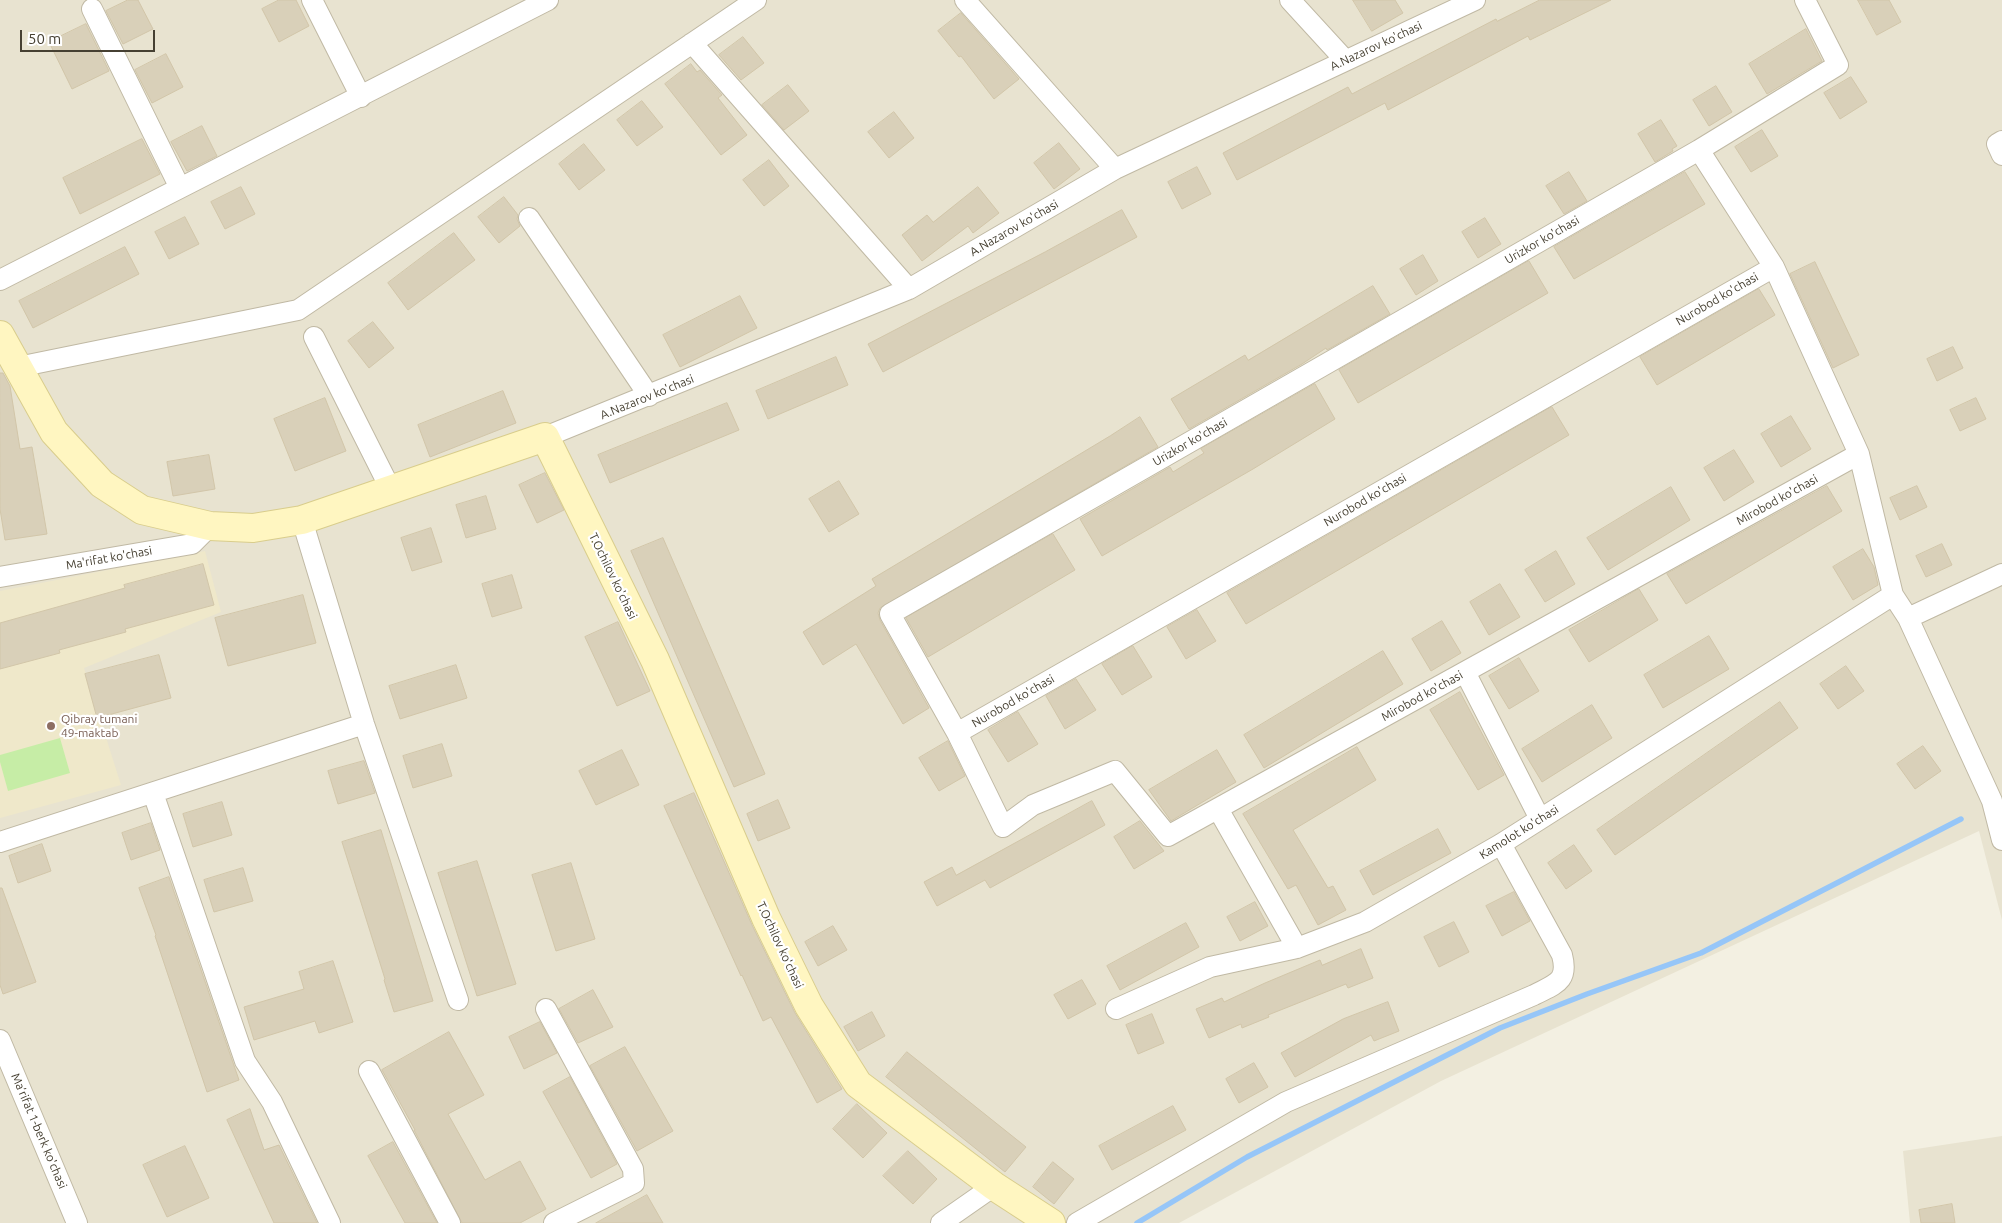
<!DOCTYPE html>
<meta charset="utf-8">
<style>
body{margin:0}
#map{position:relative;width:2002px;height:1223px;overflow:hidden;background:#f3f0e2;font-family:Ubuntu,sans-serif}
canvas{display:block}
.scale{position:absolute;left:20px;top:30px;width:135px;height:22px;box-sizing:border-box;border:2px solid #464032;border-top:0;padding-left:6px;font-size:15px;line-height:18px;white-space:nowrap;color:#464032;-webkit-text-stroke:4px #fff;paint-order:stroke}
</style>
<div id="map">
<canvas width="2002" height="1223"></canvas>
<div class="scale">50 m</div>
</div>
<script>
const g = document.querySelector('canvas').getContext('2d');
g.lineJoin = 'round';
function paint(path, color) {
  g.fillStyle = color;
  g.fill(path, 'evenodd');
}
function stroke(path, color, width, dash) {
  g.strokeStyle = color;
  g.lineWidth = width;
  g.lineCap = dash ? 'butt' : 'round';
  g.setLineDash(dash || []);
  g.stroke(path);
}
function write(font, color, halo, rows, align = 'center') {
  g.font = font + ' Ubuntu,sans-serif';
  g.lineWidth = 4.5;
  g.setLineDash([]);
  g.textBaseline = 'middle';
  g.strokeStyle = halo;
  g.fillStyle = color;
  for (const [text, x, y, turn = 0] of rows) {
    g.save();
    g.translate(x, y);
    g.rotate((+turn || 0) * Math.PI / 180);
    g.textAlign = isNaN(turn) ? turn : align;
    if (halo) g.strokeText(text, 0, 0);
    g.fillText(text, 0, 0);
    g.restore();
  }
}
const residential = new Path2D(`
 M0,0H2002V920L1979,831L1441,1081L1179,1223H0Z
 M2002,1136V1223H1910L1903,1151Z`);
const education = new Path2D(`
 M205,551L221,612L84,668L121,785L0,818V591Z`);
const green = new Path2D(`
 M60,738L70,773L8,791L0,762V755Z`);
const stream = new Path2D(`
 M1137,1223L1247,1157L1500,1028L1587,994L1701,953L1961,819`);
const building = new Path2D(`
 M128,0H138L153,29L123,44L106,11Z
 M279,0H296L309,26L279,42L262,9Z
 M1353,0H1395L1403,13L1372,31Z
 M1540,0H1611L1530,40L1528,36L1388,110L1385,103L1237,180L1223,153L1348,87L1352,94L1496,19L1497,21Z
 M1858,0H1889L1901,22L1877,35Z
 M961,13L1019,79L994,99L961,56L959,57L938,31Z
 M86,24L109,71L72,89L49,42Z
 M1806,29L1822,61L1767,94L1749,64Z
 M743,37L764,63L741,80L719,55Z
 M166,54L183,87L152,103L135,70Z
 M691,64L697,72L700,70L722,95L718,98L747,135L721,155L665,84Z
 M1851,77L1867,102L1840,119L1824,93Z
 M788,85L809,111L784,130L762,105Z
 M1716,86L1732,112L1709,126L1693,100Z
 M642,101L663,127L637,146L617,120Z
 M894,112L914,138L889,158L868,132Z
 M1661,120L1677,146L1672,149L1673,151L1655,162L1638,134Z
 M202,126L217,156L187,171L171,142Z
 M1762,130L1778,156L1751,172L1735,147Z
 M142,139L160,174L80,214L63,178Z
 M1059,143L1080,169L1054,189L1034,163Z
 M584,144L605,170L579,190L559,164Z
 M769,160L789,186L764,206L743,180Z
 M1197,167L1211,194L1182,209L1168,182Z
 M1569,172L1587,201L1564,214L1546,186Z
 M1685,172L1705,204L1574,279L1554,247Z
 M241,187L255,214L225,229L211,202Z
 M978,187L999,213L973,233L968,226L922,261L902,235L927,215L933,222Z
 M504,197L518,215L517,219L520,226L499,243L478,217Z
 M1122,210L1137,237L883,372L868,344L1045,252Z
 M185,217L199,244L169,259L155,232Z
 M1485,218L1501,244L1478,258L1462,232Z
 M454,233L475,260L408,310L388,283Z
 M125,247L139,274L33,328L19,301Z
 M1423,255L1438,281L1416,295L1400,269Z
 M1529,261L1548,293L1358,403L1339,370Z
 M1815,262L1859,355L1833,368L1790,274Z
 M1373,286L1390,314L1327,350L1326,348L1302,364L1189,429L1171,399L1245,355L1248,360Z
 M1759,289L1775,315L1657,385L1640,357Z
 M740,296L757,328L680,367L663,335Z
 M373,322L394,348L369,368L348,341Z
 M1953,347L1963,368L1937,381L1927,359Z
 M836,357L848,385L768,419L756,391Z
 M0,373H3L10,386L20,449L32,447L47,534L5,540L0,509Z
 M1315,384L1335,419L1253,469L1102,556L1080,519L1170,467L1173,472L1204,453L1201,449Z
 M503,391L516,423L430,457L418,425Z
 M325,398L346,451L295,471L274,419Z
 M1976,398L1986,419L1960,431L1950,410Z
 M727,403L739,430L610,483L598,455Z
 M1552,407L1569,435L1246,624L1227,593Z
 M1791,416L1811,449L1781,467L1761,434Z
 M1140,417L1158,447L880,608L878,613L880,620L929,708L903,724L856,644L823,665L803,632L876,586L872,579L1110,436Z
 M1734,450L1754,482L1724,501L1704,468Z
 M209,455L215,489L173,496L167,462Z
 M545,473L564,510L537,523L519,485Z
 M839,481L859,514L829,532L809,499Z
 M1827,486L1842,511L1686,604L1667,574Z
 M1917,486L1927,507L1900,520L1890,498Z
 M1671,487L1690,520L1608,570L1587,538Z
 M486,496L496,529L466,538L456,505Z
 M431,528L442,562L412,571L401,538Z
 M1053,534L1075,570L928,657L906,618Z
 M663,538L765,774L734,787L631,551Z
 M1942,544L1952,565L1926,577L1916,556Z
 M1863,549L1874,567L1878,585L1853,600L1833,567Z
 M1556,551L1575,584L1545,602L1525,570Z
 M203,564L214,605L125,629L126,632L59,650L60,653L0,669V623L125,588L124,585Z
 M512,575L522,608L492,617L482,584Z
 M1500,584L1520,617L1489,635L1470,602Z
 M1639,589L1658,620L1589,662L1569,630Z
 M303,595L316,643L228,666L215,618Z
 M1197,610L1216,641L1186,659L1167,627Z
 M1442,621L1461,653L1431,671L1412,639Z
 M618,622L650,691L617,706L585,637Z
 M1709,636L1729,669L1663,708L1644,675Z
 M1133,646L1152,677L1122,695L1102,664Z
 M1383,651L1403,684L1264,768L1244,735Z
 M159,655L171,698L97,718L85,674Z
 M1519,658L1539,691L1509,709L1489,676Z
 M456,665L467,698L400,719L389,686Z
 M1846,666L1864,691L1838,709L1820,684Z
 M1076,679L1096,710L1065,729L1046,696Z
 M1460,692L1504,775L1478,790L1430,710Z
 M1780,702L1798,728L1615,855L1597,830Z
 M1592,705L1612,738L1542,782L1522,749Z
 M1018,712L1038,744L1008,762L988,730Z
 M948,741L965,776L939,791L919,758Z
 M442,744L452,776L413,788L403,756Z
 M1923,746L1941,771L1915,789L1897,764Z
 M1357,747L1376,780L1293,830L1328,888L1333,886L1346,910L1318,925L1296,885L1288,889L1243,814Z
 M622,750L639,785L596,805L579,771Z
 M1217,750L1236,782L1171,821L1149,790Z
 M364,761L375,793L338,804L328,771Z
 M694,793L752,925L795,1013L842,1089L817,1103L771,1017L763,1021L742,975L741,976L664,806Z
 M778,800L790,828L758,841L747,814Z
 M1092,801L1105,825L990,888L985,880L937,906L924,882L952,867L956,875Z
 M222,802L232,835L193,847L183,814Z
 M1140,821L1164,851L1134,869L1114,837Z
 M151,823L160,850L131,860L122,833Z
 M1438,829L1451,853L1373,895L1360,871Z
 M381,830L433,1001L394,1012L384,980L385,979L342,842Z
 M42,844L51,871L18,883L9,856Z
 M1574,845L1592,871L1566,889L1548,863Z
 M477,861L516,984L477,996L438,873Z
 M571,863L595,939L556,951L532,875Z
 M243,868L253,901L214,912L204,880Z
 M169,877L239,1080L207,1092L155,936L156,935L139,888Z
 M0,888H2L36,982L3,994L0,985Z
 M1514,892L1530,921L1502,936L1486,906Z
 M1255,902L1268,926L1240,941L1227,917Z
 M1454,922L1469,952L1439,967L1424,937Z
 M1186,923L1199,947L1120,990L1107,966Z
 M833,926L847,950L818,966L805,942Z
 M1361,949L1373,978L1348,988L1346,984L1268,1015L1269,1017L1242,1028L1241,1024L1209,1038L1196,1009L1222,998L1224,1002L1265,983L1320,960L1322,965Z
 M333,961L353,1022L319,1033L315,1021L254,1040L244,1007L304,989L299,972Z
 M1082,980L1096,1004L1068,1019L1054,995Z
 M593,990L613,1027L578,1043L559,1009Z
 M1388,1002L1399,1031L1374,1041L1371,1035L1295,1077L1281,1053L1343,1019Z
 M872,1012L885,1036L858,1051L844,1027Z
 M1152,1014L1164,1043L1138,1054L1126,1025Z
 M540,1022L557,1053L524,1069L509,1037Z
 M449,1032L484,1095L448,1114L485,1180L520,1161L546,1209L520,1223H462L414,1130H415L382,1070Z
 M625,1047L673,1131L637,1151L590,1066Z
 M907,1052L1026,1147L1005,1172L886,1077Z
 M1254,1063L1268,1087L1239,1103L1226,1079Z
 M570,1077L617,1164L591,1178L543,1092Z
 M857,1104L887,1133L863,1158L833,1129Z
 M1173,1106L1186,1130L1112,1170L1099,1146Z
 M250,1109L264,1150L279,1145L317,1223H274L227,1120Z
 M393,1142L437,1223H405L368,1156Z
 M185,1146L209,1198L167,1217L143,1165Z
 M908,1151L937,1179L913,1204L883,1176Z
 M1053,1162L1074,1179L1054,1204L1033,1187Z
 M647,1195L663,1223H596Z
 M1952,1204L1955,1223H1921L1919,1210Z`);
const street = new Path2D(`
 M312,0L361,97
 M965,0L1115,169
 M1290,0L1345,60
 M1805,0L1838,65L1699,150L890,614L957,733L1003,827L1033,805L1115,771L1168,836L1859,454
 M92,9L180,188
 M692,43L909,289
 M2002,141L1997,144L2002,155
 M1699,150L1774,267L1859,454L1893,595L1908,618L1992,801L2002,840
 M529,218L649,396
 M0,280L548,0
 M314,337L391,490
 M18,367L298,310L756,0
 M545,437L909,289L1115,169L1475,0
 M302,520L364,724L458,1000
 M0,577L192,544L210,526
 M1908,618L2002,574
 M1465,672L1540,819
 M957,733L1774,267
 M153,793L245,1061L272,1102L330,1223
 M1218,809L1297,948
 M0,842L364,724
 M546,1009L633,1169L634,1183L554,1223
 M1116,1009L1210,967L1297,948L1365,922L1501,844L1893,595
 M0,1040L77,1223
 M369,1071L450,1223
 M941,1223L994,1186
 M1077,1223L1286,1102L1534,995C1555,984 1569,982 1562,955L1501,844`);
const secondary = new Path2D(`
 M0,335L54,432L102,484L142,510L210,526L253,528L302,520L545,437L655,660L766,918L809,1006L858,1084L994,1186L1051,1223`);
const markers = [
 [51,726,5,"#8d6e63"]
];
const streetNames = [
 ["A.Nazarov ko'chasi",1376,46,-25],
 ["A.Nazarov ko'chasi",1014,228,-30],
 ["Urizkor ko'chasi",1542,240,-30],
 ["Nurobod ko'chasi",1717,299,-30],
 ["A.Nazarov ko'chasi",647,397,-22],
 ["Urizkor ko'chasi",1190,442,-30],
 ["Nurobod ko'chasi",1365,500,-30],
 ["Mirobod ko'chasi",1777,500,-29],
 ["Ma'rifat ko'chasi",109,558,-10],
 ["T.Ochilov ko'chasi",613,576,64],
 ["Mirobod ko'chasi",1422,696,-29],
 ["Nurobod ko'chasi",1013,701,-30],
 ["Kamolot ko'chasi",1519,832,-32],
 ["T.Ochilov ko'chasi",780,945,65],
 ["Ma’rifat 1-berk ko'chasi",39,1131,67]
];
const educationNames = [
 ["Qibray tumani",61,719],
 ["49-maktab",61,733]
];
paint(residential, '#e8e3d0');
paint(education, '#efe8ca');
paint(green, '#c6eda6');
stroke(stream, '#96c6f8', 5.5);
paint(building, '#d9d0b9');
stroke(building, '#d2c6a9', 1);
stroke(street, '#c0b9a4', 22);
stroke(secondary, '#d9cd8c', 30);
stroke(street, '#fff', 20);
stroke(secondary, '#fff6c1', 28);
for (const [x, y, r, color] of markers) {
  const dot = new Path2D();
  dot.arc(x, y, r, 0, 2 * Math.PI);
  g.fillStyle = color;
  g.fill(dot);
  stroke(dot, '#fff', 2);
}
write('12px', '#464032', '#fff', streetNames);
write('12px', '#785e54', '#fff', educationNames, 'left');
</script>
